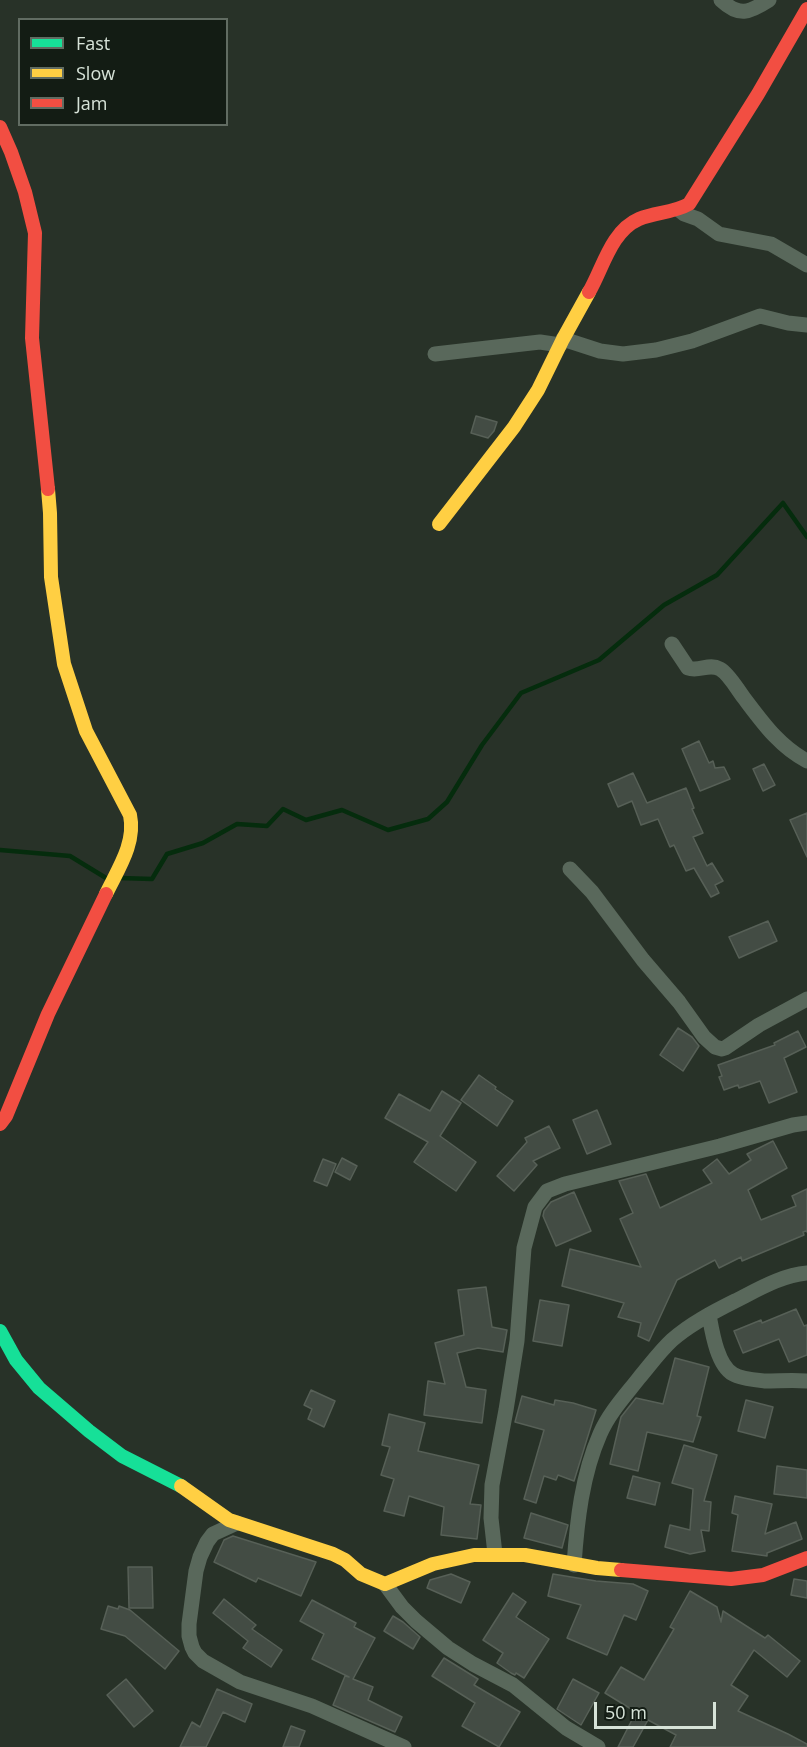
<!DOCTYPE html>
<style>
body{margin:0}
#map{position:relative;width:807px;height:1747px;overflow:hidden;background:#283228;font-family:"Open Sans",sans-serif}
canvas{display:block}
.legend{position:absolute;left:18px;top:18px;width:210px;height:108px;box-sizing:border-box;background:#131c14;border:2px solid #616c62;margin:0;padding:8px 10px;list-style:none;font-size:18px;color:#d7e3d8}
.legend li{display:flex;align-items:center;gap:12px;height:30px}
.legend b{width:30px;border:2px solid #616c62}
.scale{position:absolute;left:594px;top:1702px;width:122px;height:27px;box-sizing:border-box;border:3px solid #d7e3d8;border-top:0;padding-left:8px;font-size:18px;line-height:21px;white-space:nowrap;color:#d7e3d8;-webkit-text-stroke:4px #131c14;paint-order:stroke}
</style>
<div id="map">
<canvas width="807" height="1747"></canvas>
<ul class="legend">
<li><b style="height:8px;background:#16e098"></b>Fast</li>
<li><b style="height:8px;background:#ffcf43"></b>Slow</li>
<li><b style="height:8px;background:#f24e42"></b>Jam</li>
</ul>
<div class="scale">50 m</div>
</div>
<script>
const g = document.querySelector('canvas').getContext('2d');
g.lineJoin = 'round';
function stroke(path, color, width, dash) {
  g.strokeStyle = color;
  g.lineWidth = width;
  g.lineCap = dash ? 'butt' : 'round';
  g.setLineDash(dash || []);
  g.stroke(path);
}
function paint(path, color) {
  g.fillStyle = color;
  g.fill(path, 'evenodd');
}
const stream = new Path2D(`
 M0,850L70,856L106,878
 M120,878L152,879L167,854L203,843L237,824L267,826L283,809L306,820L342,810L388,830L428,819L447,802L482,745L521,693L599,660L664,605L717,575L783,503L807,537`);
const building = new Path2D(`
 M476,416L497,422L494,431L488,438L471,433Z
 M699,741L709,763L713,761L715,768L724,767L730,779L700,791L682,749Z
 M764,764L775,785L763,791L753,769Z
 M633,773L647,803L686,788L694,808L692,809L703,833L693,837L707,866L712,863L723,881L715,885L719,893L711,897L694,868L686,871L674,845L670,847L658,819L641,825L632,801L618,807L608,784Z
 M807,813V857L790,820Z
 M768,921L777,941L739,958L729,937Z
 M678,1028L692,1037L699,1046L683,1071L660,1055Z
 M798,1031L806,1047L784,1058L797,1092L769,1103L760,1081L739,1088L738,1085L724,1090L719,1077L722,1076L718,1065L775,1045L774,1043Z
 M479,1075L496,1087L495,1089L513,1101L497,1126L461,1100Z
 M442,1091L461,1103L440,1136L476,1162L456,1191L414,1162L428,1142L385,1118L399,1094L430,1111Z
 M597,1110L611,1144L587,1154L573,1120Z
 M549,1126L560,1148L533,1161L537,1165L514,1191L497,1176L527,1142L525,1138Z
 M773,1141L787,1168L748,1190L761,1220L796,1206L792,1196L807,1189V1232L806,1231L803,1232L804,1235L742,1261L741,1257L719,1268L715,1260L677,1280L649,1341L638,1336L641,1323L618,1317L624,1303L562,1286L570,1249L641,1267L620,1219L633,1213L619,1181L646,1174L660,1208L712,1183L703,1170L717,1159L729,1174L751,1160L747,1154Z
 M342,1158L357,1166L350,1180L335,1172Z
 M323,1159L336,1164L327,1186L314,1181Z
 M574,1192L591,1231L556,1246L543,1216L544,1211L551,1202Z
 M486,1287L492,1327L507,1330L503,1352L478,1348L457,1353L466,1387L486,1390L482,1423L424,1415L428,1381L445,1384L435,1343L464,1335L458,1290Z
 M540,1300L569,1305L562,1346L533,1341Z
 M796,1309L804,1326L807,1325V1355L789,1362L779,1339L743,1353L734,1331L761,1320L762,1323Z
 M675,1358L709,1367L697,1416L701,1417L693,1442L647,1432L638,1471L610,1464L621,1417L636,1398L663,1404Z
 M311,1390L335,1401L324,1427L308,1419L312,1409L304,1405Z
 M522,1396L554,1405L555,1400L573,1403L596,1410L574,1481L558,1475L556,1480L544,1476L536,1503L524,1499L544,1430L515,1422Z
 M746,1400L773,1407L765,1438L738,1431Z
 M389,1414L425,1423L418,1451L479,1465L470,1504L481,1505L477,1539L441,1535L444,1507L409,1496L404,1516L384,1511L394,1479L381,1475L390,1447L382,1445Z
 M684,1445L717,1455L704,1501L711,1502L709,1531L701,1530L705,1551L690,1554L665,1547L670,1525L690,1530L693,1489L672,1483Z
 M777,1466L807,1470V1498L774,1494Z
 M633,1476L660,1483L655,1505L627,1498Z
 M735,1496L772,1504L765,1534L796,1522L802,1539L767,1553V1556L732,1551L738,1515L732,1513Z
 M531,1513L568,1525L562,1548L524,1538Z
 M233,1536L316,1562L301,1596L258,1578L256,1582L214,1562L224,1540Z
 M128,1567H152L153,1608H129Z
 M451,1574L470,1582L461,1603L427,1588L430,1580Z
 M553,1574L596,1581L633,1584L648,1591L636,1620L624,1615L607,1655L567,1638L581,1605L548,1596Z
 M794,1579L807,1581V1598L791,1595Z
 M690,1591L717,1607L721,1622L723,1611L765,1638L768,1635L800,1661L787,1677L754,1650L731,1685L748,1696L738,1711L788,1734L807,1744V1747H670L676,1735L648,1720L633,1747H618L636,1712L605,1693L621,1667L644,1680L674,1629L670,1627Z
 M513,1593L526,1602L516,1617L549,1639L524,1678L516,1673L515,1675L511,1673L497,1663L503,1653L483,1640Z
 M224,1599L256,1625L252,1629L282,1650L271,1667L243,1648L248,1641L213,1613Z
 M312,1600L356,1623L354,1627L375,1638L353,1679L373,1687L368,1700L402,1717L395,1732L333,1705L345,1676L349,1677L312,1659L324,1634L300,1621Z
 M108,1606L118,1609L119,1606L130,1610L179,1651L165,1669L125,1636L101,1629Z
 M393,1616L403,1622L420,1637L413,1649L384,1631Z
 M444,1658L478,1679L474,1685L520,1712L499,1747L462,1726L475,1703L432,1676Z
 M126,1679L153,1711L134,1727L107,1695Z
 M573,1679L599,1693L581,1725L557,1709Z
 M217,1689L252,1704L245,1722L223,1712L206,1747H180L192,1722L200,1727Z
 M291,1726L305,1731L299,1747H283Z`);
const street = new Path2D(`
 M721,0C739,17 749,13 769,0
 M679,210L684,214L698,219L719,234L771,244L807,265
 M563,339L600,351L623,354L656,350L692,341L760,316L788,323L807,325
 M435,354L540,342L560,345
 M672,644L688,668C699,672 709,663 720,669C729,674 737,689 744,698C763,723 779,746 807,761
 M570,869L592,892L643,960L679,1002L704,1037L715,1047L722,1049L725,1048L759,1025L807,999
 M709,1315C712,1331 717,1365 733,1374C741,1379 756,1380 765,1381C779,1381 793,1380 807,1381
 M237,1523L213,1534L207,1542L200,1557L196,1571L189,1624V1636L192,1647L195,1653L203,1661L240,1682L312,1706L404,1747
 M495,1554L491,1518L492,1485L506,1410L517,1341L524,1248L535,1207L547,1191L565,1184L720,1146L793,1125L807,1123
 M574,1565C577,1521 582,1475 600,1434C609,1413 625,1396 639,1378C650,1365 660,1351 672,1340C690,1324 713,1312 735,1301C757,1290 782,1275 807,1273
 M385,1584L402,1607L416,1621L448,1648L473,1664L513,1685L566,1728L598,1747`);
const fast = new Path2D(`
 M0,1331L16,1360L39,1388L89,1431L122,1456L181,1486`);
const slow = new Path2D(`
 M48,489L50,513L51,577L64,664L86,731L130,815C136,843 118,869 106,894
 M439,524L514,427L538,390L563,339L589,292
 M181,1486L229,1520L333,1554L345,1560L361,1574L385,1584L433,1564L474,1555H525L597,1568L621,1570`);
const jam = new Path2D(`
 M0,127L11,152L25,192L35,233L32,338L48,489
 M589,292C603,268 611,231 639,219C656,212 673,213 689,204L758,94L807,9
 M0,1124L6,1116L48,1014L106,894
 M621,1570L731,1579L763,1575L807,1558`);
stroke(stream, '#052c0d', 4.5);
paint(building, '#434c44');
stroke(building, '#576057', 1.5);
stroke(street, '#59685b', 15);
stroke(fast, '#16e098', 14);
stroke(slow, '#ffcf43', 14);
stroke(jam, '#f24e42', 14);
</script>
